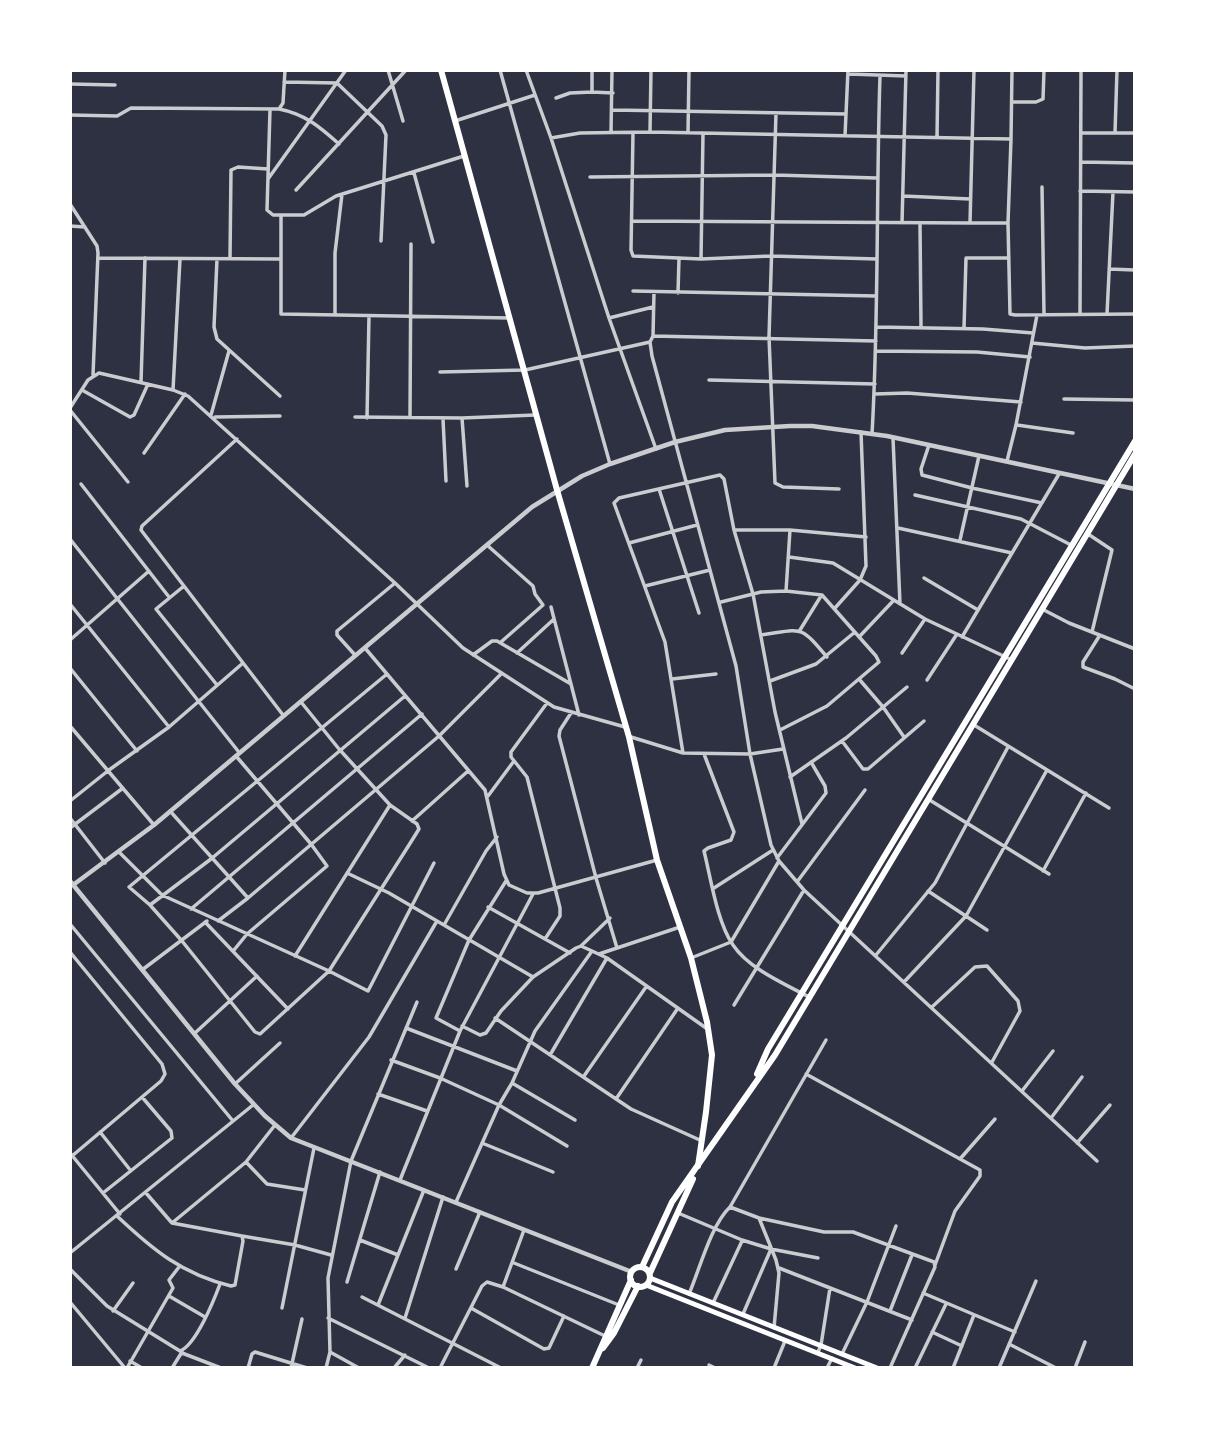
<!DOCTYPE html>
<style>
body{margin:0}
#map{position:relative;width:1205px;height:1438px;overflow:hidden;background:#2d3142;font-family:"Work Sans",sans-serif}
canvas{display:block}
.frame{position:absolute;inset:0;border:72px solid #fff;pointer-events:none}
</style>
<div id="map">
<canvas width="1205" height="1438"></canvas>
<div class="frame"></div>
</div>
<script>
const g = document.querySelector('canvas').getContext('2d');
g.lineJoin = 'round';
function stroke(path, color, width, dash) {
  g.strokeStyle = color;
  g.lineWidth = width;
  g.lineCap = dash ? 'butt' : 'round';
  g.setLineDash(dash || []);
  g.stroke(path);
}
const minor = new Path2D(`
 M388,70L403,121
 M500,70L610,464
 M526,70L551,138L609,318L656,449
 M592,70V92L613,93
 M974,70L970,223H1008
 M849,74L906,76
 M284,82L337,83L382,126L386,135L381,241
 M70,84L115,85
 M556,98L570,93L592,92
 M1012,102H1036L1043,99L1044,70
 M279,109C305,114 320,127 339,144
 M270,110L267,210L273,215H304L336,196L464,156
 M613,110L846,114
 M776,113L769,337L775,483L783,487L839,489
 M70,115L117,116L131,108L279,109L283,103L285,70
 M455,121L535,95
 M650,132L651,70
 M611,133L612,70
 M633,133L631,250L633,256L701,259L771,256L877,259
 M688,133L689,70
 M1081,133H1135
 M1115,133L1117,70
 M845,136L848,70
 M551,138L580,133L650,132L1011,139L1012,70
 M937,138L938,70
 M1011,139L1008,223L1010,314L1015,315L1135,314
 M1081,162L1135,163
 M414,173L433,242
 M590,177L775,175L876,178
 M268,179L346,70
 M1042,187L1044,314
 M296,190L406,70
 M1080,191L1135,192
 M903,196L970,199
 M70,204L97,246L98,253L93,375
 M281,216V314L510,318
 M632,221L970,223
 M902,223L906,70
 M920,223L921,327
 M70,226L85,227
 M98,258L281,259
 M217,259L214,327L217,339L280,396
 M230,259L231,170L238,167L268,169
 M701,259L703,134
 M1109,269L1135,270
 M633,291L876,296
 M654,292L653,336L876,341
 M678,293L679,258
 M1080,314L1081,70
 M1107,314L1113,192
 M335,315V253L342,194
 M609,318L653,307
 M876,327L983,329L1033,333
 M964,328L966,258H1009
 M653,336L650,342L652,356L736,666L750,754L771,845L779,861L804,890L1097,1161
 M1032,343L1085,348L1135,346
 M876,351L977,352L1030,357
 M440,372L525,370L650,342
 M709,380L875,384
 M141,382L145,258
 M82,390L130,417L134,415L148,384
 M173,390L180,259
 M875,394L907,393L1021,402
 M1064,399L1135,400
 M70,408L88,380L99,373L173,390L188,396L395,583L463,648L554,707L625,727
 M70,410L128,482
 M211,415L229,351
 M215,417L280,416
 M355,417L462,418L535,415
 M367,418L369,316
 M410,418L411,244
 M462,418L467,486
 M443,419L446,481
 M1017,425L1073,433
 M872,434C879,314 876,195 880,76
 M893,438L900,604
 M237,439L142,526L141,530L283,715
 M929,445L921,469L922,475L972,488L1042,503
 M144,453L185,394
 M1007,461L1016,425L1037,315
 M81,484L169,597
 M659,489L699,613
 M915,495L1021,519L1071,545
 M898,528L1012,553
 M734,530H790L866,537
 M1088,534L1112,550L1092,632
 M70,539L238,751
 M960,540L979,456
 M629,543L697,525
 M487,545L533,586L535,594L543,605L501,642
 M789,557L833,563L925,619L1012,660
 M924,578L978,610
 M184,586L156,609L217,685
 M645,586L710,570
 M721,602L761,592L786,591L790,530
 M70,604L169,727
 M551,607L579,715
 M835,608L860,580L866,566L861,432
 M1042,609L1069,623L1135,649
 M800,630L821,596
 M761,635C803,629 799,624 827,657
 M1100,635L1083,662V667L1115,679L1135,689
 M859,637L894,600
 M962,637L1059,474
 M70,640L149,571
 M365,648L485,790L504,874L509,885L527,893H538L657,860
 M517,653L554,619
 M902,653L925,619
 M355,655L337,635V631L395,583
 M473,655L492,641H497L571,684
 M70,668L137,751
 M672,679L716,674
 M859,679L883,707L904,737
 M927,680L957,634
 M770,681L816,664L855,632
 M301,702L339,749L390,805
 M571,713L560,730L559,736L596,878L617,948
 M974,725L1109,808
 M70,726L154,825
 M780,730L827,706L879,662L876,656L822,595L786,591
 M631,737L683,753L750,754L783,749
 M842,741L863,769H868L924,721
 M683,753L665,642L614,503L619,498L720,475L724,479L734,530L753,594L775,712L802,824
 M704,754L734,832L731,840L708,848L704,851C711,879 717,922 733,945C749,969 785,984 809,997
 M790,777L846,738L907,687
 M488,796L514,761
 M928,799L1049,874
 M70,801L109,770L169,727L243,663
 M170,811L248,898
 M70,818L105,863
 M412,821L468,771
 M70,828L123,788
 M119,852L162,895L329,971L368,991L434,863
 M777,858L826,793L825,786L811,762
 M1043,871L1086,793
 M347,873L389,893L533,977
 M797,882L865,790
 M714,888L773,850
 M928,891L987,930
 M150,905L211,859L405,696
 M488,907L570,953
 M191,909L422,714
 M218,921L248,898L439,736L502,673
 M205,922L288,1009
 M70,924L233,1121
 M444,925L486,851L497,837
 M545,939L560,916V908L527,777L511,757V752L547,703
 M581,946L610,918
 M234,950L247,934L327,866L311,844L236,756
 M70,952L162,1064L165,1074L161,1081L72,1156
 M599,954L680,927
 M876,955L935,883L1008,747
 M295,956L390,805L417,824L419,829L409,845L329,971L260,1034L255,1032L182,941L150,905L129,887L387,674
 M691,958L731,942L779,861
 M142,970L207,921
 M904,982L966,916L1047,770
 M734,1005L804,890
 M932,1007L975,967L987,966L1018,1001L1020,1011L992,1062
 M495,1018L631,1109L702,1141
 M462,1026L480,1035L486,1033L501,1011L533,977L576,948L581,946L592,951
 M406,1028L517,1071
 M460,1031L436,1018L469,940L506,881
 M195,1033L257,976
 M550,1055L607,958
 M391,1060L440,1078L499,1105L567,1146
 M806,1074L980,1170V1176L955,1211L935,1265
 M584,1076L646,987
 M512,1083L575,1120
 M235,1084L280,1043
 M1022,1091L1053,1051
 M378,1094L427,1111
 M616,1099L678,1008
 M1051,1118L1082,1077
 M100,1132L131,1171
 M291,1138L369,1037L437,921
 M482,1143L553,1172
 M1077,1143L1110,1105
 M70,1153L120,1214
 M960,1159L995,1119
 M246,1162L267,1184L305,1190
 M400,1180L460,1031L533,894
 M103,1193L172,1138L171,1131L142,1097
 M456,1202L499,1105L512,1083L535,1031L592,951L607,958L706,1028
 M730,1207L826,1040
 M678,1213L742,1240L771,1249L818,1258
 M117,1216C153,1250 182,1274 231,1286L235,1285L243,1241L242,1236L172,1223L146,1193
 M759,1218L824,1232H853L934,1262L935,1267L890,1368
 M172,1223L246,1162L275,1125
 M242,1236L295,1245L331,1255
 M360,1240L398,1255
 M70,1253L253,1105
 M514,1263L619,1305
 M779,1268L912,1320
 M70,1269L107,1306L180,1351C196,1345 214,1300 220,1284
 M456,1269L480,1212
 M347,1282L380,1172
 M503,1287L524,1230
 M923,1293L1015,1332
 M689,1294C700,1268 711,1225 730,1207L759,1218L776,1260L779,1273L774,1328
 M169,1296L205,1317
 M362,1297L501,1368
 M70,1302L125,1368
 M713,1303L742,1241
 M378,1305L424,1190
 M282,1308L314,1148
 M471,1308L544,1349L549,1348L564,1316
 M113,1311L133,1283
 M890,1311L912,1255
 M743,1314L771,1249
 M328,1318L429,1368
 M405,1318L443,1197
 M932,1332L962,1346
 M1009,1344L1056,1368
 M330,1352L359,1368
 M818,1352L821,1345L830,1288
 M182,1353L221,1368
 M842,1354L867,1302L896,1226
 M130,1361L142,1368
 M709,1365L715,1368
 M127,1368L173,1288L169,1280L179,1267
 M172,1368L182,1352
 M248,1368L252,1354L255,1352L307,1368
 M291,1368L302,1319
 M326,1368L330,1352L328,1278L351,1161L417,1002
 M394,1368L405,1355
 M440,1368L482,1286L487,1282L503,1287L605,1336
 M637,1368L641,1360
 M774,1368L785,1341
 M827,1368L832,1358
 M915,1368L946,1304
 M953,1368L974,1315
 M999,1368L1036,1281
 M1075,1368L1085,1342`);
const tertiary = new Path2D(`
 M70,881L235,1084L265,1116L291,1138L632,1272
 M73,885L154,825L532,507L582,476L610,464L675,442L725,430L790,426H812L887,436L1135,489`);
const secondary = new Path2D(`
 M650,1278L877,1368
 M646,1285L855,1368`);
const primary = new Path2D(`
 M441,70L557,490L629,737L657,860L691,958L707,1022L712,1055L706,1112L698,1166`);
const trunk = new Path2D(`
 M757,1074L768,1049L1135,441
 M642,1267L672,1202L775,1055L1135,454
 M630 1277a10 10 0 1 1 20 0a10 10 0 1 1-20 0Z
 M650,1273L693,1179
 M603,1348L614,1333L638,1286
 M592,1368L631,1280`);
stroke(minor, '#caccd0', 3.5);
stroke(tertiary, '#caccd0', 4.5);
stroke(secondary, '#fff', 5);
stroke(primary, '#fff', 6);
stroke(trunk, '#fff', 6);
</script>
